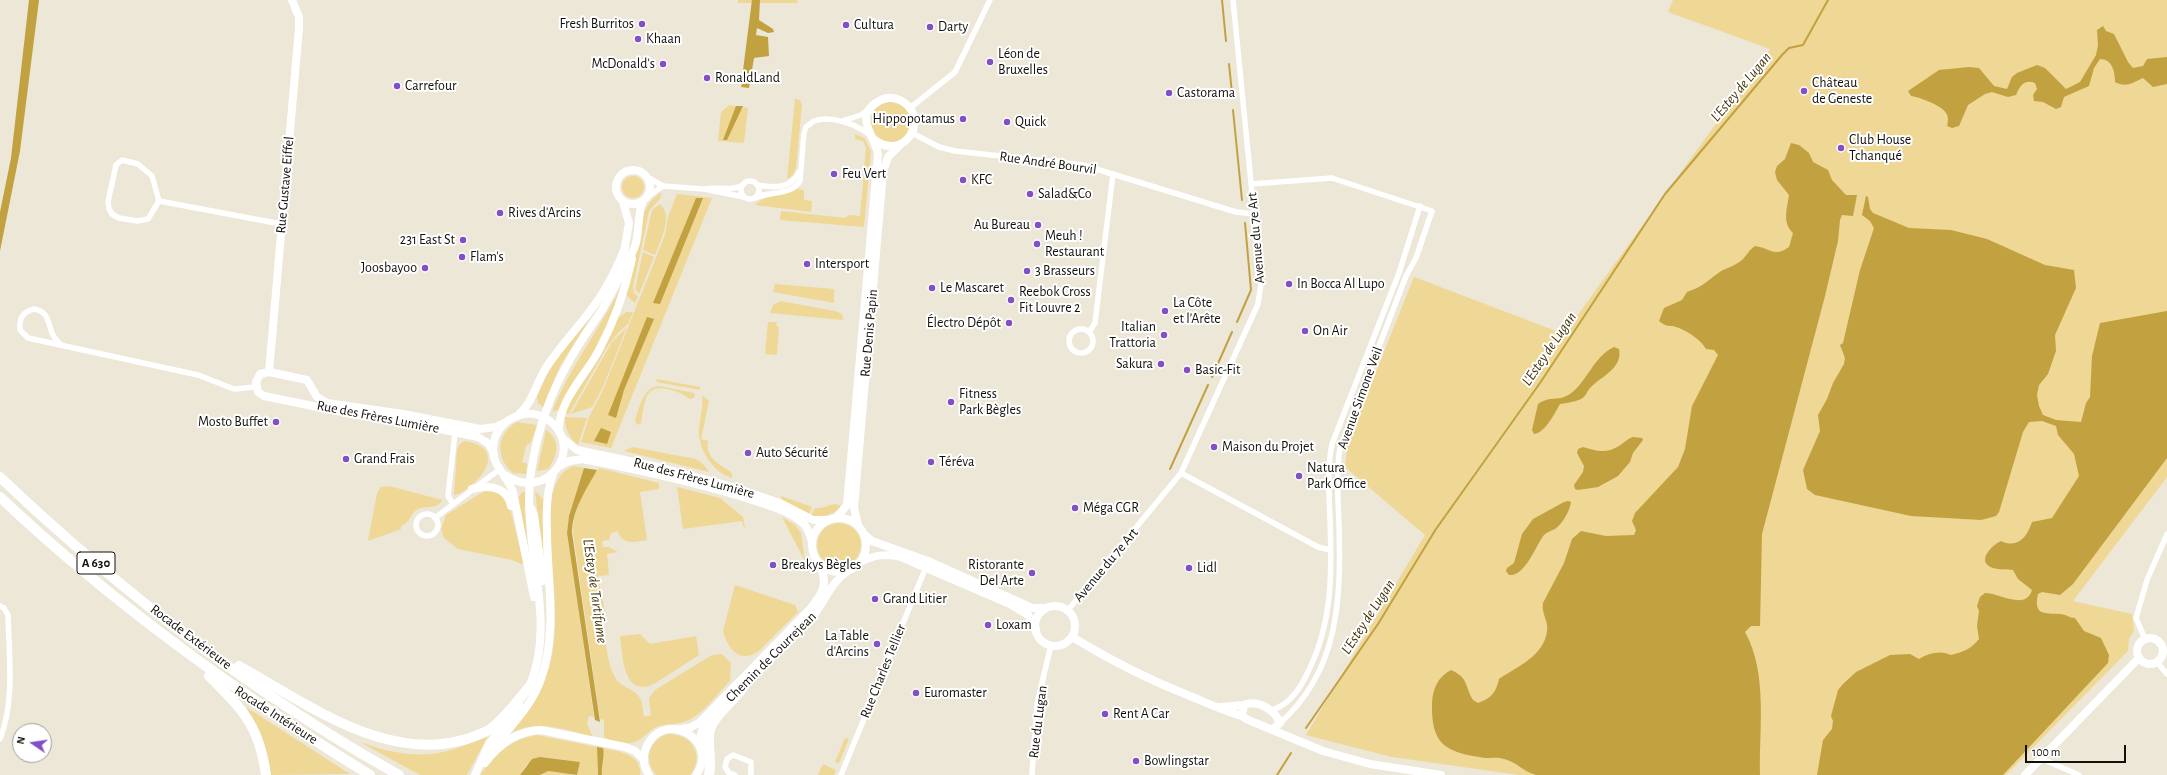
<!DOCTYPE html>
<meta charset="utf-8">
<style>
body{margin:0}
#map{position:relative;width:2167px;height:775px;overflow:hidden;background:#ede7d8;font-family:"Alegreya Sans",sans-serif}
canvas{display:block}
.north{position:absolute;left:12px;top:723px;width:40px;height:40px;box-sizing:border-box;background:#fff;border:1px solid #a09f9d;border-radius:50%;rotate:283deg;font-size:11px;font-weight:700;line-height:16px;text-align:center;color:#12100b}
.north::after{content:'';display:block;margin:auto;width:14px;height:18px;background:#824fc7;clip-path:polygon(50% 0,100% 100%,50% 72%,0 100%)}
.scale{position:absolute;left:2025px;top:745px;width:101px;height:18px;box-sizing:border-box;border:2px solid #12100b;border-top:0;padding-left:5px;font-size:12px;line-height:14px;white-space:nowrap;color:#12100b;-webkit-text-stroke:3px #fff;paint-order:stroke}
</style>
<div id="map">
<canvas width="2167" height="775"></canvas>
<div class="north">N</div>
<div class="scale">100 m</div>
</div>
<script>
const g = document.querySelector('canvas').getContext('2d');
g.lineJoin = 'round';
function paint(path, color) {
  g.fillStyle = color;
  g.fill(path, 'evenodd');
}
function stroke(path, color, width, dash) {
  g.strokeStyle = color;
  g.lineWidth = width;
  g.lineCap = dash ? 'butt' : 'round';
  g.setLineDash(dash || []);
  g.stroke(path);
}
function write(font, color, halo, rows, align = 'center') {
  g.font = font + ' "Alegreya Sans",sans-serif';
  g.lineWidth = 4;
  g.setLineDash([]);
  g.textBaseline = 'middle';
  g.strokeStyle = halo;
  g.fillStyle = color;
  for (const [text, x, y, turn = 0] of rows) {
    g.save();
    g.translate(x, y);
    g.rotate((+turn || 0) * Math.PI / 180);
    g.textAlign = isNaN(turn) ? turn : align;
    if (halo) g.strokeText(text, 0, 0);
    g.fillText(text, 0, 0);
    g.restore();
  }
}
const green = new Path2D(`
 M738,0H797L798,3H738Z
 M1673,0H2167V477L2073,601L2132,614L2134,631L2129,639L2128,651L2006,775H1519L1392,757L1306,735L1425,535L1345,467L1348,441L1414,277L1564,334L1770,49L1668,12Z
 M795,99L800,100L802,105L796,168L793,175L787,179Z
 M871 122a20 20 0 1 1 40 0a20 20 0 1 1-40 0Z
 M729,105L748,108L744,143L718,141L721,112Z
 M855,134L864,138L871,151L864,227L780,220L781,211L845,218L849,215L860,216L866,148L863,141L855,139Z
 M622 187a11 11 0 1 1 22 0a11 11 0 1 1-22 0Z
 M798,189L804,190V200L812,201L811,212L755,205C762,196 786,193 798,189Z
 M661,192L660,199L649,211L633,287L634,293L638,296L635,303L628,297L626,293L636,253L642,215L650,202Z
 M677,194L712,198L611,448L581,442L589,417L603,390L665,235L668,217Z
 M660,204C674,216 660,241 655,255L643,250L652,210Z
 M643,252L654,257L639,294L635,289Z
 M775,284L834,289V303L773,292Z
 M621,287L603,338L560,409L552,412C570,367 599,330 621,287Z
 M780,301L835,311L842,314L843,320L770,313L773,305Z
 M626,312H633L628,324L617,334L607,347L569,414H567L564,412L616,320Z
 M590,318L560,366L543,407L538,403L537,396L552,364Z
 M768,322H777L776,326L779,327L777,355L765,354Z
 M627,327L602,389L592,407L571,414L612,342Z
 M656,379L700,387V390L657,382Z
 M659,386L694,393L695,397L690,399C682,393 676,391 667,389C642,384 645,406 641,423L637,425L635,420C640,407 643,387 659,386Z
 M702,395L709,401L701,439L708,441C705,459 720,464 732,473V478C714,473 699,451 699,432C699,419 704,409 702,395Z
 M565,417L587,418L578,445C570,440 564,426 565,417Z
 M517,422L537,425L531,442L526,446L522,462L527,464L526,474L513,473C495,457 496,434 517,422Z
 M546,430C561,440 558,456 548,469L537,471Z
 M464,441C500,446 491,471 468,488C464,491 460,494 454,495L457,450L459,445Z
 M632,447L696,459L703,464L709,472L624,451Z
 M574,466L584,468L569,517L567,533L594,717L589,716L587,724L593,737C566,729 538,720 512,732C533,706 548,682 553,648C559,611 551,567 550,529C550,521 548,509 550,502C554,488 558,471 574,466Z
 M599,468L659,483V489L640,492L647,540C635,542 622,546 618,531L611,533L609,540L602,541L603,547H609L618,552L607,554L609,575L598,576L605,612L601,626L597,628V632L602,631L604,634C607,649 608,666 616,679C622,688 636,689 640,698C643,704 643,711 644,717L651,715L649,698L655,690L712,655L722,654L731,663L730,681C718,693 705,712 689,720C679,725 667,723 656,727C650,730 645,736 639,740C630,746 613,743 604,737V720L600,719L573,533C572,511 586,485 599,468Z
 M389,486L442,500C437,510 427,505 418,509C409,514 412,522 401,526V529L368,541L377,493L381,487Z
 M677,487L720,498L743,517L745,527L744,528L742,521L683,529Z
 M486,490L502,494L510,508L524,565L512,560L458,549L444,538L441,529L446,515Z
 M535,491L544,500L543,557Z
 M522,492H525L527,545L518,498Z
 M781,496L812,507L809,515L782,500Z
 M834,504L842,506C834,514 823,518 811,516L815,508H820Z
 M782,517L795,525L801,533L804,555L808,567Z
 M817 545a22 22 0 1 1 44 0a22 22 0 1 1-44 0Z
 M735,585L795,605L798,612L760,650C741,665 728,650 723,631Z
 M640,634L650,644L696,636L699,655L654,684C622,698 623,656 620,636Z
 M246,707L350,774L269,775L258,731Z
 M490,732L467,775H420L360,742C409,760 445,760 490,732Z
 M668,734C691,733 706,756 690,775H656C643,759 649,740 668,734Z
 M537,735L597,747L598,775H540L548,771L577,775L580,762L540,757L526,765L520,775H480C495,754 511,739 537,735Z
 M845,738L849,739L839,763L835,762Z
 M603,748C618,752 642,753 640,775H602C601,765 604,757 603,748Z
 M823,764L836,770L834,775H818Z`);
const water = new Path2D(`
 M29,0H39L20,151L0,251V212L11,158Z
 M752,0H760L759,20L773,29L774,32L768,33L757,28L756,35L768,37L769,56L754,58L749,88L741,87L746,71L743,70Z
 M2103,26L2106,31L2114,34L2128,62L2133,68L2143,66L2147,59L2167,57V84L2153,87L2143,78C2132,83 2126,88 2115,82C2115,71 2112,59 2100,59L2094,68L2089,86L2064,97L2061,107L2056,109L2043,102L2034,101L2033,95L2037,89L2035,83C2024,79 2020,86 2016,95L2008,97L1992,92L1985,94L1968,105L1959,126L1952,128L1947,126C1948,122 1949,117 1946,113C1943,106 1919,97 1911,96L1908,91L1939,70L1969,67L1979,68L1994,86L2007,89L2012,77L2017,73L2037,65L2045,68L2066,89L2080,82L2096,55L2098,45L2097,30Z
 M736,106H743L727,140H723Z
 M1791,143L1799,145L1809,153L1813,162L1828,170L1832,180L1846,195H1857L1853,216L1842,215L1840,220L1838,241L1825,296L1762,534L1760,626H1751L1745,632C1768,673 1759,729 1760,775H1536C1522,771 1517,762 1504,759C1498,757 1491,758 1485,758C1446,752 1431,746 1432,703C1433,688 1438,677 1451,670C1469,678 1464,685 1473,700L1478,703C1492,698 1496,692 1499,679C1518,666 1544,656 1547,631C1549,621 1541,614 1543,603L1564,563L1572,539L1581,531L1606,536L1634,535L1636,530L1632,521L1635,513L1678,467L1685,449L1692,406L1718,355L1714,350L1706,349C1701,340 1689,332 1679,328C1670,324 1669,329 1659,321L1664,308L1682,300L1687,292C1702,287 1706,282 1717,274C1724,268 1734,267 1742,260C1747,255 1749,250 1755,246C1771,248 1773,258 1789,247L1793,233C1782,223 1787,209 1789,195L1777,180L1775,172L1777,166L1785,159Z
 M1866,196L1868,197L1870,209L1873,213L1909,228L1951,230L1987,239L2045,265L2074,270L2076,288L2055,335L2056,351L2048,374L2039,385L2037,395L2039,406L2043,415L2056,420L2081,422L2086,403L2090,397L2092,356L2100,323L2167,311V458L2073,584L2060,595L2042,592L2038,594C2033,616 2045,613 2060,614C2066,614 2069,618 2075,618L2084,631L2101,638L2109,655L2108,663L2003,775H1817L1823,740L1832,729L1833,721L1831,716L1838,690L1843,684L1856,672L1890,655L1910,654L1919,659C1929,653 1940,650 1951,655C1963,652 1971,649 1979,639L1977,626L1979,611L1977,606L1980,597L1985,593C1999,593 2026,611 2032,590L2018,579L2013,570C2007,569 1999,570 1993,568C1975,562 1992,545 2001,541C2018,549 2027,537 2032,522L2052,518L2079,476L2074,454L2058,435L2056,426L2042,421L2029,422L2023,432L1999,512L1996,516L1981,520L1911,516L1815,495L1807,489L1803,470L1820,431L1818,415L1827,399L1833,383L1844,364L1845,358L1840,345L1843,343L1860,270L1874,228L1870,221L1862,215Z
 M696,198H703L660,304L653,303Z
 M647,317L654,319L624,390L616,418L608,415Z
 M1614,347L1619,349C1623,368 1602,376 1591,387C1587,390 1587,396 1581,399C1574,402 1567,403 1560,404C1555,413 1544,434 1534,434L1532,430L1538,404C1551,395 1559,402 1570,394C1588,381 1593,357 1614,347Z
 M601,428L611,432L607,444L594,441Z
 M1633,437L1642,438L1643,440L1633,453L1630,462L1618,476L1598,487L1578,490L1575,489L1574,485L1583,472L1584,466L1577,453L1578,449L1583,447C1596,451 1606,454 1619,446C1624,443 1627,439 1633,437Z
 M584,468L597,470C586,490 572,510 572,533L600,722L595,720L567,533L569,516Z
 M1568,501L1571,502C1570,511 1562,524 1555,529C1551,531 1547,532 1544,535C1536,545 1525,577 1509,575L1506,571L1507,568L1514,563L1522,534L1533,519L1564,502Z
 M597,747L603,748C605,757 601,765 602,775H598Z
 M540,757L580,762L577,775L548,771L540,775H520L532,759Z`);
const stream = new Path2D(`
 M1222,0L1226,41
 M1229,64L1232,93
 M1233,110L1242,200
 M1237,322L1251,290L1245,223
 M1212,377L1232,332
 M1170,469L1208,385
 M1306,728L1378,624L1436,529L1540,383L1665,194L1782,55L1789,48L1803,45L1828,0
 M1277,775L1291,753`);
const street = new Path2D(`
 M910,108L955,72L990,0
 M842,121L861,115L868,110
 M912,133L939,147L955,151L1083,165L1236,212L1254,214
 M122,160L138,164L152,176L159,201L148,219L137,221L119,218L112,214L109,209L108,202L116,165Z
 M647,177L663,186L704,189L744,197
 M741 190a9 9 0 1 1 18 0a9 9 0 1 1-18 0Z
 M1251,184L1332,178L1432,211L1416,258L1406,276L1340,448C1336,473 1338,498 1339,524C1341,597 1340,670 1280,723
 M757,185C774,188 791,189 799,172
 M704,189C717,186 731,192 743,185
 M647,197L663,186
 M755,198C771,190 789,197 800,181L804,133L806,127L814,121C831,115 856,124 870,135
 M159,201L281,224
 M1069 341a12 12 0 1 1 24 0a12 12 0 1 1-24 0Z
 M1089,332L1095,323L1113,174
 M61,345C58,342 55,339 53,335C47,323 50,312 34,309C22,312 19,319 20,330L28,338L198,375L234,389L256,387
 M1181,473L1318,547L1330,550
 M453,504L448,496L455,433
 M416 525a11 11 0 1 1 22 0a11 11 0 1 1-22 0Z
 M435,518L500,469
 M0,606L4,608L8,615C9,655 15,701 0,739
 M1068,610L1181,473L1258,304L1261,284L1233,0
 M2145,639L2136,618L2147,580L2167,534
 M2157,662L2167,674
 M1272,710C1290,704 1300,689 1308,672C1333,622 1332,571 1330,517C1329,492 1327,469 1332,444L1399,273L1420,206
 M2042,759L2079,775
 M735,775L729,773L725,767L727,759L733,755L751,762V775
 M841,775L926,567
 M1032,775L1037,704L1051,645`);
const secondary = new Path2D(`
 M616 187a17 17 0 1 1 34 0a17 17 0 1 1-34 0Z
 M623,202L629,223L624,252
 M269,372L299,28V17L292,0
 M518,415C533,403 536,383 546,368C560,346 578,328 593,307C607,289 616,269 625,248
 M559,431C558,401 586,375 599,350C614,322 625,291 632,259
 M562,438L577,450L658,467L726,485L780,503L813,520H826
 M494,454L489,444L478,437L402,421L357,415L264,396L258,392L256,382L260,374L269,372L307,380L317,397L327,403L403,414L480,429L496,427L504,423
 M558,467L569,461L582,459C636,469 690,481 743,497C763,504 788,509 804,524C808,529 810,535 812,541
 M505,475C548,504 587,446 547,419C537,413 525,412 515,417C497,424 488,445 496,463C501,473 509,480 513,492L534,597
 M472,489C489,485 507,486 511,506
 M531,508L534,515L543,581
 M837,517L847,505L878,154C875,135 852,116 879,101C885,97 893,97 900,100C932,116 905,164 873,139
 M812 545a27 27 0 1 1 54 0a27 27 0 1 1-54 0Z
 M858,525L854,508L883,172L888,157L899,146
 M865,535L872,541L928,561L1032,608H1046
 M860,562C874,555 886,553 901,557L1010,604L1028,615L1036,629
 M1035 626a20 20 0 1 1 40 0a20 20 0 1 1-40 0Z
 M1072,637C1110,660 1149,680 1190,696C1207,703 1224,711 1242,716
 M2137 651a13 13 0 1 1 26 0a13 13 0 1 1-26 0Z
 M528,690C560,619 520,545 531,472C537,431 551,391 572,356C581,340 592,325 602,310C613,291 623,271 633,251C641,236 636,217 643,201
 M739,691L813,616C826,600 830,583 848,571
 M1221,707L1244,705
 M680,729L689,728L699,723L810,609C823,593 829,584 819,564
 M1273,729L1280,723C1275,710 1258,699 1244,705L1242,716L1246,719L1323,751L1370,764L1441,775
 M700,746C699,730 706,723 716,712
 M494,747C511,725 532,706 541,679C558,632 547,580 547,531C546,512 546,492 553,474
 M485,763C499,744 518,731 541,730L625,747L635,751L644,760
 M475,775L489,744L520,706
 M649,775C644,767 642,757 646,748C663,707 721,740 696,775
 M2025,775L2139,658`);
const highway = new Path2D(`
 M0,477C120,591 254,694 399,775
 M0,497C113,604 238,694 370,775
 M239,666C313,707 401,775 489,730C505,719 517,701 530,686
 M209,676C243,710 259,725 266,775
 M709,775C712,761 708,749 709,735C709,720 734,700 743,688`);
const markers = [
 [642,24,4,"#824fc7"],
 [846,25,4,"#824fc7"],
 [930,27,4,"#824fc7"],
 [638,39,4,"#824fc7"],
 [990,62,4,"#824fc7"],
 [663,64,4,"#824fc7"],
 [707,78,4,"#824fc7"],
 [397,86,4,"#824fc7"],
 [1804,91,4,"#824fc7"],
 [1169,93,4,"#824fc7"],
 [963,119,4,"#824fc7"],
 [1007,122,4,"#824fc7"],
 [1841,148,4,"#824fc7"],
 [834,174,4,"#824fc7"],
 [963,180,4,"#824fc7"],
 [1030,194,4,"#824fc7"],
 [500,213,4,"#824fc7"],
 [1038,225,4,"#824fc7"],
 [463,240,4,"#824fc7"],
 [1037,244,4,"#824fc7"],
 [462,257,4,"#824fc7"],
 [807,264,4,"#824fc7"],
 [425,268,4,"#824fc7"],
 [1027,271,4,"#824fc7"],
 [1289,284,4,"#824fc7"],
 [932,288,4,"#824fc7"],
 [1011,300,4,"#824fc7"],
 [1165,311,4,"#824fc7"],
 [1009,323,4,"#824fc7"],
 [1305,331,4,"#824fc7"],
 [1164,335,4,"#824fc7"],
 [1161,364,4,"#824fc7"],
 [1187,370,4,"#824fc7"],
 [951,402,4,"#824fc7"],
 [276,422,4,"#824fc7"],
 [1214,447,4,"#824fc7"],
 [748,453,4,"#824fc7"],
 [346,459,4,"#824fc7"],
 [931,462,4,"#824fc7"],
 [1299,476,4,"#824fc7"],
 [1075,508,4,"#824fc7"],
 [773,565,4,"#824fc7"],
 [1189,568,4,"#824fc7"],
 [1032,573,4,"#824fc7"],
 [875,599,4,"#824fc7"],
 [988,625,4,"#824fc7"],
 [877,644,4,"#824fc7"],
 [916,693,4,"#824fc7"],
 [1105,714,4,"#824fc7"],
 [1136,761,4,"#824fc7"]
];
const shields = [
 [96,563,38]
];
const shieldNames = [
 ["A 630",96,563]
];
const poiNames = [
 ["Fresh Burritos",634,24,"right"],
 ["Cultura",854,25],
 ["Darty",938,27],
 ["Khaan",646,39],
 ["Léon de",998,54],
 ["Bruxelles",998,70],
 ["McDonald's",655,64,"right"],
 ["RonaldLand",715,78],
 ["Château",1812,83],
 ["de Geneste",1812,99],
 ["Carrefour",405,86],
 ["Castorama",1177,93],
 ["Hippopotamus",955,119,"right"],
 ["Quick",1015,122],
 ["Club House",1849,140],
 ["Tchanqué",1849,156],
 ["Feu Vert",842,174],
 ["KFC",971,180],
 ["Salad&Co",1038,194],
 ["Rives d'Arcins",508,213],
 ["Au Bureau",1030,225,"right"],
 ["Meuh !",1045,236],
 ["Restaurant",1045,252],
 ["231 East St",455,240,"right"],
 ["Flam's",470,257],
 ["Intersport",815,264],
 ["Joosbayoo",417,268,"right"],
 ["3 Brasseurs",1035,271],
 ["In Bocca Al Lupo",1297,284],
 ["Le Mascaret",940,288],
 ["Reebok Cross",1019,292],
 ["Fit Louvre 2",1019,308],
 ["La Côte",1173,303],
 ["et l’Arête",1173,319],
 ["Électro Dépôt",1001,323,"right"],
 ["Italian",1156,327,"right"],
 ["Trattoria",1156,343,"right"],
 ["On Air",1313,331],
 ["Sakura",1153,364,"right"],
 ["Basic-Fit",1195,370],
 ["Fitness",959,394],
 ["Park Bègles",959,410],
 ["Mosto Buffet",268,422,"right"],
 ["Maison du Projet",1222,447],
 ["Auto Sécurité",756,453],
 ["Grand Frais",354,459],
 ["Téréva",939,462],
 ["Natura",1307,468],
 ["Park Office",1307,484],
 ["Méga CGR",1083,508],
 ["Breakys Bègles",781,565],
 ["Ristorante",1024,565,"right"],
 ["Del Arte",1024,581,"right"],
 ["Lidl",1197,568],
 ["Grand Litier",883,599],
 ["Loxam",996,625],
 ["La Table",869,636,"right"],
 ["d'Arcins",869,652,"right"],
 ["Euromaster",924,693],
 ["Rent A Car",1113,714],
 ["Bowlingstar",1144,761]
];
const streetNames = [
 ["Rue André Bourvil",1048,163,8],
 ["Rue Gustave Eiffel",285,185,-85],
 ["Avenue du 7e Art",1256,238,-95],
 ["Rue Denis Papin",869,333,-85],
 ["Avenue Simone Veil",1360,398,-70],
 ["Rue des Frères Lumière",378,417,11],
 ["Rue des Frères Lumière",694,478,15],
 ["Avenue du 7e Art",1106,565,-50],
 ["Rocade Extérieure",191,637,37],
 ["Chemin de Courrejean",771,657,-45],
 ["Rue Charles Tellier",883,671,-68],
 ["Rocade Intérieure",276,715,33],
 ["Rue du Lugan",1038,722,-83]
];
const waterNames = [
 ["L'Estey de Lugan",1741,87,-50],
 ["L'Estey de Lugan",1549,349,-56],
 ["L'Estey de Tartifume",595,591,82],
 ["L'Estey de Lugan",1368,617,-57]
];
paint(green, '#efd796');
paint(water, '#c2a140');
stroke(stream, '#c2a140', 2);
stroke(street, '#fff', 5.5);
stroke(secondary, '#fff', 8);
stroke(highway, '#fff', 10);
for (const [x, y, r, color] of markers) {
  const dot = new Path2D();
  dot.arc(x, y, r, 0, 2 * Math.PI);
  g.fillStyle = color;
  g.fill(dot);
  stroke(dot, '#fff', 1.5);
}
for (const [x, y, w] of shields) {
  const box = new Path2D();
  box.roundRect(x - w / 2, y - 11, w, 22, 3);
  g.fillStyle = '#fff';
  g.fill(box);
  stroke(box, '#12100b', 1);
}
write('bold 13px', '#12100b', null, shieldNames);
write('14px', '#12100b', '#fff', poiNames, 'left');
write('14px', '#12100b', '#fff', streetNames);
write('italic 15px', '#43350b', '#fff', waterNames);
</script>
